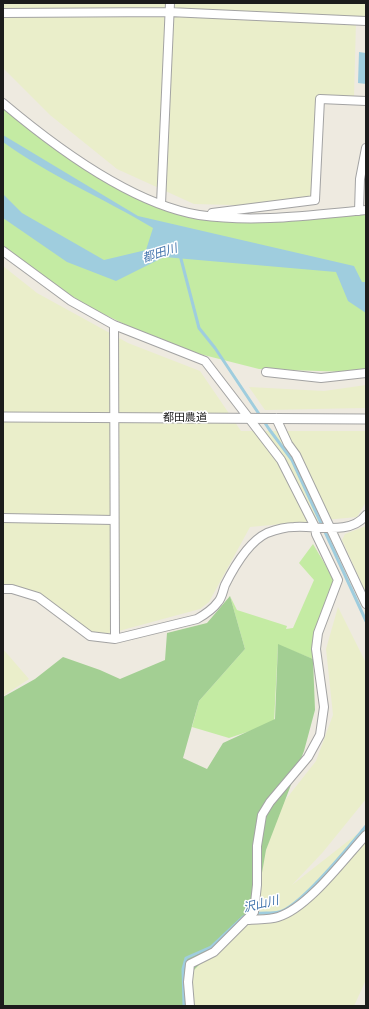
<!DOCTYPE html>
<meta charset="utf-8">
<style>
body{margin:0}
#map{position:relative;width:369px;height:1009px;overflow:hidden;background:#eeeae0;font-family:"Sofia Sans Condensed",sans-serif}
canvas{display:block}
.frame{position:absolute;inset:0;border:4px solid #1c1c1c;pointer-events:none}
</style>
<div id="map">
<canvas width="369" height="1009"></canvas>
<div class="frame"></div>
</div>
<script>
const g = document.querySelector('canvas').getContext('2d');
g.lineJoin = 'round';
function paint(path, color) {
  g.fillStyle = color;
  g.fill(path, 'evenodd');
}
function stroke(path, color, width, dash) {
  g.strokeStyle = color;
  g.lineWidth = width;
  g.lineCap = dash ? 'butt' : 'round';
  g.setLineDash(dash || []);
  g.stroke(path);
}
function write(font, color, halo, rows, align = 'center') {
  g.font = font + ' "Sofia Sans Condensed","Noto Sans JP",sans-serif';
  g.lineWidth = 3;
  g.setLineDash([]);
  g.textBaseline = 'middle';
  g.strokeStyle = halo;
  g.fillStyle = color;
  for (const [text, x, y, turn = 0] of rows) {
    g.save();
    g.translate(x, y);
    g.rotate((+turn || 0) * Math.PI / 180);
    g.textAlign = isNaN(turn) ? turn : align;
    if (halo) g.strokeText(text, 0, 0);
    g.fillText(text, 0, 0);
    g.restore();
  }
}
const farmland = new Path2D(`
 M3,3H366V20L356,21L354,98L321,99L315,200L269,206L194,204L117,169L50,115L3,68Z
 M3,266L37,293L128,343L200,371L241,431H366V502L357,517L250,527L209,602L200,609L115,632L90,636L26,589L3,590Z
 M366,385V408L265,410L249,387L324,391Z
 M366,526V593L342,540L345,534Z
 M338,607L366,663V799L323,852L292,885L366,827V980L354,1006H192L188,978L195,963L270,903L257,898L265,854L279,808L316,761L333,715L326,649Z
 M3,649L29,679L3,696Z`);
const grass = new Path2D(`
 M3,106L99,172L186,212L213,220L366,213V369L349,372L259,369L172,347L91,308L32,271L3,245Z
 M313,544L335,581L314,640L313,659L278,645L274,723L229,738L192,727L199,701L245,649L230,596L237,610L287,626L286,629L293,628L314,580L299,563Z`);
const forest = new Path2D(`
 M230,596L245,649L199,701L183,758L207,769L223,743L275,719L278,644L313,659L315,710L304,751L266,850L256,907L190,974L192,1006H3V697L35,679L63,657L100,670L120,679L165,660L167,633L207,623Z`);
const water = new Path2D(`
 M359,52L366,53V84L358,83Z
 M3,135L138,216L354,266L362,282H366V313L348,301L336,272L164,257L116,281L67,262L3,218V194L22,213L104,260L146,250L153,228C103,198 50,176 3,142Z`);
const stream = new Path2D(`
 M180,255L199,328L215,348L269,429L292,460L366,621
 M254,914C262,912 271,914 279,912C300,907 350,845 366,826
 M184,1006L183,969L186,958L211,947L243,917L247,915`);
const minor = new Path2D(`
 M3,13L169,12L366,21
 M3,103C54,146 132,204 199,215C255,223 311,215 366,210
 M161,204L170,3
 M359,211L360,179L366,148
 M212,213L315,200L320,99L366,101
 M3,251L71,301L114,325L205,361L281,460L315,527L316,534L338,580L318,633L316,649L324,707L320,735L308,757L270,802L262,815L257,846V885L254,912L214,952L190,964L188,982L190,1006
 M114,325L115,639
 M266,372L321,378L366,373
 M276,418L288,444L296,455L366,604
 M3,518L114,520
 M3,589H12L38,597L90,636L115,639L197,619C204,615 213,609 218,602C222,598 223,590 225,585C234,567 248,542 267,533C275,530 285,527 294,527C316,525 350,536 366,515
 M247,920C257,919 269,920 278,917C308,908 344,859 366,835`);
const tertiary = new Path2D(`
 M3,417L366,419`);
const streetNames = [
 ["都田農道",185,418]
];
const waterNames = [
 ["都田川",160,254,-17],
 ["沢山川",261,905,-13]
];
paint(farmland, '#eaeeca');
paint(grass, '#c4eba3');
paint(forest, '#a3cf93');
paint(water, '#9fcdde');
stroke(stream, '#9fcdde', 3);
stroke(minor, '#a3a3a3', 10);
stroke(tertiary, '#a3a3a3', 11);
stroke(minor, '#fff', 8);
stroke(tertiary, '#fff', 9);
write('11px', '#1c1c1c', '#fff', streetNames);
write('italic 12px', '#4576ae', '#fff', waterNames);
</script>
